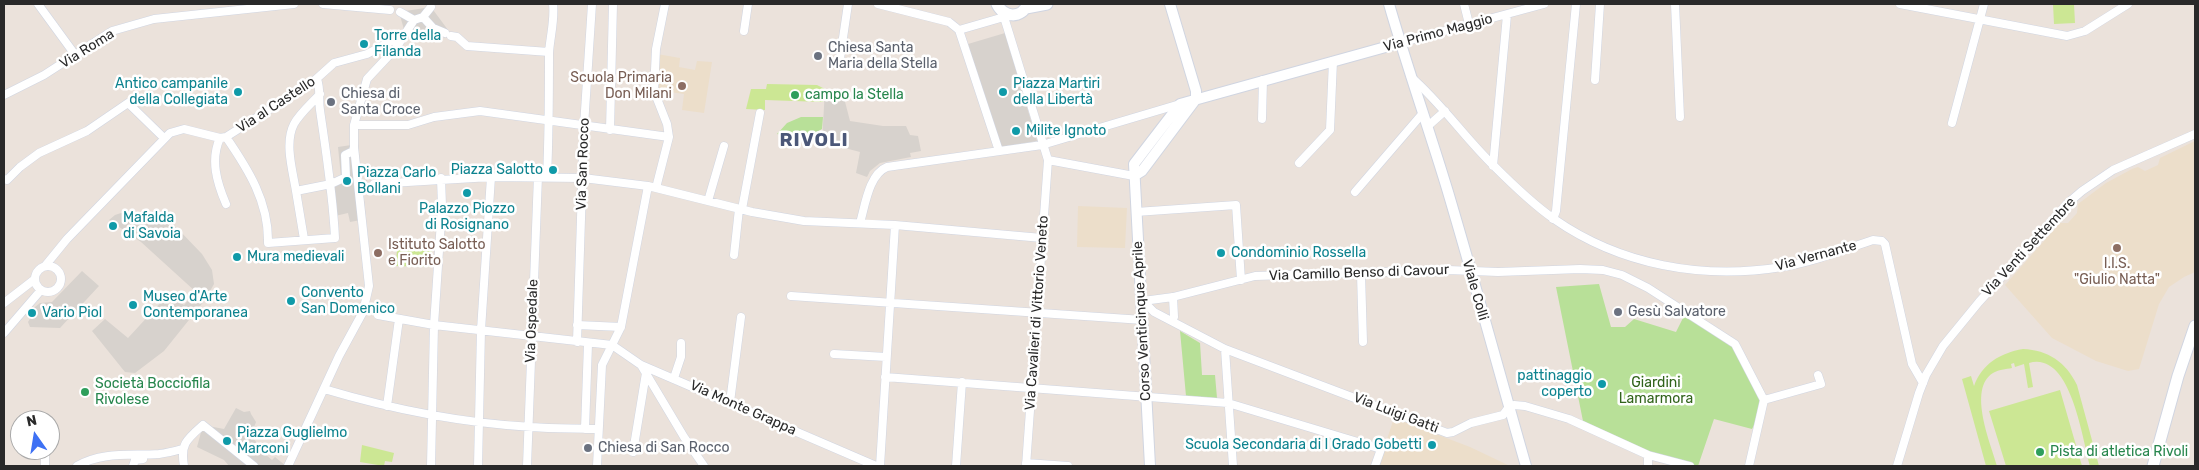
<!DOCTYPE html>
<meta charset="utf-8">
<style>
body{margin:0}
#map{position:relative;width:2199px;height:470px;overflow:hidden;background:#ebe2db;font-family:Rubik,sans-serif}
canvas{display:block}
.frame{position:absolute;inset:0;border:5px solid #292929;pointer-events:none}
.north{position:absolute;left:10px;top:410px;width:50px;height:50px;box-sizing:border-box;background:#fff;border:1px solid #a9a9a9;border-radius:50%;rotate:347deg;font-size:14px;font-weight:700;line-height:20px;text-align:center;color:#292929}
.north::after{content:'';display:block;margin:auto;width:18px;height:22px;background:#3e71f4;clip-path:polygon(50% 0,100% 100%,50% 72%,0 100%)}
</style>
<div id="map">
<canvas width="2199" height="470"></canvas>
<div class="frame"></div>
<div class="north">N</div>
</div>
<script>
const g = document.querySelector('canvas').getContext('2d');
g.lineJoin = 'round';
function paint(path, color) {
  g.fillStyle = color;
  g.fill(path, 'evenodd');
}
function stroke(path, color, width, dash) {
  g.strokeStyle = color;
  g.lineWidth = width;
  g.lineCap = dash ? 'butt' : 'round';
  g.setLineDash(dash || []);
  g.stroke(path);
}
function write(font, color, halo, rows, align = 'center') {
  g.font = font + ' Rubik,sans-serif';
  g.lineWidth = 5;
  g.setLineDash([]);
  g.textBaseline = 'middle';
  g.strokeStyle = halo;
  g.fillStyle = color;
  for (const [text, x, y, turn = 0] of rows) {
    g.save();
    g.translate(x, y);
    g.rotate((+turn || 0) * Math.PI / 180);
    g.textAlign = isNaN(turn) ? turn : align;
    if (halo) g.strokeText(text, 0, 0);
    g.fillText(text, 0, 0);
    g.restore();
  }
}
const education = new Path2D(`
 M657,54L680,58L679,67L695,70L697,61L712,62L704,113L682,110L684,94L655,90Z
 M2195,141V272L2184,277L2169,287L2159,304L2139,369L2128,371L2096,361L2052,338L2005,285L2060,223H2068L2077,213L2078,204L2106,183L2132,169L2138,167L2145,171L2158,165L2160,158Z
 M1078,206L1127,208L1125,248L1077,247Z
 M1394,418L1470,447L1510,466H1378Z`);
const green = new Path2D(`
 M801,117H823L822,129L810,136L808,140L777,134L787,123Z
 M1599,284L1611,327H1625L1634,319L1676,332L1684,316L1737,348L1764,405L1752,429L1714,419L1698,466C1659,466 1619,442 1584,426L1556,287Z
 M1180,331L1200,343L1202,375H1215L1217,398L1186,396Z`);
const pitch = new Path2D(`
 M2053,4H2074L2075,23L2054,24Z
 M767,84L817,85L825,89L823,102L765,100V110L746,109L751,89H766Z
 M432,247L431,267L396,266L397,248Z
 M2023,349C2048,350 2066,362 2077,385L2099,466H2090C2082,438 2071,351 2029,363L2033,387L2028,388L2024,364L2015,367L2014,363L2011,364L2012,368C2006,369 1998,370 1993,373C1967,389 1991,444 1997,466H1986L1962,379L1971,376L1974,386C1982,364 2000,353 2023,349Z
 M2060,390L2082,466H2006L1989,411Z
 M362,445L394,453L392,462L385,461L384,466L360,462Z`);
const plaza = new Path2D(`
 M431,7L448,30L444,34L438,32L423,34L420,32L407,40L399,12Z
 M1005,33L1037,141L1001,147L968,44Z
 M825,89L842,90L850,121L883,126H906L910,135L918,136L921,151L910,153L911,157L880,163L870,171L867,177L856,173L860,152L822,142Z
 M358,144L366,219L350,222L348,213L335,216L332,179L341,177L338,147Z
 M121,213L151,216L177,228L202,254L212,270L214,284L205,300L164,351L135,373L125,372L92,331L105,319L128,338L163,300L170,305L176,299L184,305L196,292L141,242L109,220L115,215Z
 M82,271L99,286L60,328L30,327L28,322L31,317L30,311L40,303L52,302Z
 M236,408L244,412L250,411L251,414L256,422L251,435L265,454L272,460L275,457L286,466H229L224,460L197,447L203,425L224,429Z`);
const minorTunnel = new Path2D(`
 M359,185L374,184`);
const minor = new Path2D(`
 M38,4L76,56
 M323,4L390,10
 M878,4L949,22L959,30L999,151
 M1464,4L1469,24
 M1675,4L1680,117
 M1900,4L2067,36L2085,31L2128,4
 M400,12L414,20L423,17L431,7
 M1005,14L1004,17L1009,33L1048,160L1026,466
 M423,17L433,28L445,33
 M959,30L1004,17
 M744,31L748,4
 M451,36L457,37L467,46L549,52
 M1400,43L1544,4
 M839,65L848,4
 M1411,77C1442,104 1465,138 1494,166C1511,183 1534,205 1554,219C1620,265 1702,280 1782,267C1813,262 1843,250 1873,240L1882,241L1885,244L1912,364L1923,383
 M1595,80L1600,4
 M4,95L44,75L112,31L154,19L294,4
 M1262,119L1263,80
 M1952,123L1984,4
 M354,125H408L434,117L480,111L669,137
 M1428,126L1445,111
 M610,130L613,4
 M226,137C248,169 269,202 268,243L335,238C333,195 326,152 320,110C318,99 321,90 317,79
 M220,138C210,160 217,183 226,204
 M1048,160L1134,176
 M1299,163L1330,130L1333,61
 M1493,166L1507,15
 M547,176C549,135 549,95 549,53C550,37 555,20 553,4
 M4,179L7,180L20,167L39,153L87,131L128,103L164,138
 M374,184L491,177L583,178L648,186L752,212L804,221L895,225L1042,238
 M656,188L669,137L667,124L654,91L656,49L665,4
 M296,191C293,172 284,143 294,124C300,113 312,103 320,94
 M1355,192L1423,113
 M708,201L724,146
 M742,209L760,113
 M1136,212L1236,205L1241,280
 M1553,219L1556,211L1576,4
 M860,223C865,206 869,174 887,167L1042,145L1180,104
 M304,239L296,191L331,184L346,177L345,155L353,151L354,147
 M734,255L739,209
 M45,266L67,239L170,133L184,129L220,138L226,137L314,81L334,63L367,54L403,35
 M35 279a13 13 0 1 1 26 0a13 13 0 1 1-26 0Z
 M1361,274L1363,342
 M791,296L1143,320
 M1143,301L1173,297L1255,276L1448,270L1498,272L1580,269L1603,270L1622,275L1648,288L1735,344L1764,400L1749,466
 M1143,301L1154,312L1225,349L1447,433L1453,432L1471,423L1503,415L1509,407L1514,405L1525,406L1569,419L1648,455L1690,466
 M4,303L35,279
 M378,315L434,325L612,345
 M1172,321L1174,317L1173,297
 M577,325L621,327
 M4,333L41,290
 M577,342L584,126L592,4
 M612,345L641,365L876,466
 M1225,349L1233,466
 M834,354L886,357
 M641,365L684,437L704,466
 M885,377L1228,403L1381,449L1375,466
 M674,378L681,357V343
 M324,389C391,409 462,423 532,427C554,429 576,428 597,429
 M1764,400L1821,384L1818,375
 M730,402L741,317
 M387,406L399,319
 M585,429L588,344
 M633,452L646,373
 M1026,463L1068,466
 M45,466V450
 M77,466C103,451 131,456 159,454C167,453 175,451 182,449
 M133,466L135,460L143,459
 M184,466C180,444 187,439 203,425L254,466
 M288,466L339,356L363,312L369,286L354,147V125L367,79L396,48L414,20
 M431,466L434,325L442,206L441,178
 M478,466L481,330L491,177
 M527,466L538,176
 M597,466L602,365L621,327L648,186
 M880,466L895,225
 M956,466L962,382
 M1648,466V455
 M1897,466L1919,393L1926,375L1943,346L1979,302L2068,203L2082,191L2113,170L2195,134`);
const tertiary = new Path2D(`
 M1170,4L1196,91V99
 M1389,4C1407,67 1429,129 1448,192C1475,283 1500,375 1526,466
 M1134,176L1142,171L1196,99
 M1150,466L1134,164L1180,104L1400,43`);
const secondary = new Path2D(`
 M997,4C1004,18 1021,19 1028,4
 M1026,8L1047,4
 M2153,466L2178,376L2195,326`);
const markers = [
 [364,44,5,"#0f9aa8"],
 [818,56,5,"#6b7280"],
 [682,86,5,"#8d6e63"],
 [238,92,5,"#0f9aa8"],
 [1003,92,5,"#0f9aa8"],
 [795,95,5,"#2e9e5b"],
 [331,102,5,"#6b7280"],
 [1016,131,5,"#0f9aa8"],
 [553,170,5,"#0f9aa8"],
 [347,181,5,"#0f9aa8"],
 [467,193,5,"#0f9aa8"],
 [113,226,5,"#0f9aa8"],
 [2117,248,5,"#8d6e63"],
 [378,253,5,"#8d6e63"],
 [1221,253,5,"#0f9aa8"],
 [237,257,5,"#0f9aa8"],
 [291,301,5,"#0f9aa8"],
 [133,305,5,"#0f9aa8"],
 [1618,312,5,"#6b7280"],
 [32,313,5,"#0f9aa8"],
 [1602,384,5,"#0f9aa8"],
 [85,392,5,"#2e9e5b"],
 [227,441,5,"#0f9aa8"],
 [1432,445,5,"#0f9aa8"],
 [588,448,5,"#6b7280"],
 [2040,452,5,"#2e9e5b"]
];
const streetNames = [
 ["Via Primo Maggio",1438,33,-15],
 ["Via Roma",87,49,-32],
 ["Via al Castello",276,105,-33],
 ["Via San Rocco",583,164,-88],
 ["Via Venti Settembre",2029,247,-47],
 ["Via Vernante",1816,256,-15],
 ["Via Camillo Benso di Cavour",1359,273,-2],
 ["Viale Colli",1475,290,74],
 ["Via Cavalieri di Vittorio Veneto",1037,313,-86],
 ["Via Ospedale",532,321,-88],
 ["Corso Venticinque Aprile",1142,321,-93],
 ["Via Monte Grappa",743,408,24],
 ["Via Luigi Gatti",1396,413,21]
];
const cultureNames = [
 ["Torre della",374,36],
 ["Filanda",374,52],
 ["Antico campanile",228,84,"right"],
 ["della Collegiata",228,100,"right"],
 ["Piazza Martiri",1013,84],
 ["della Libertà",1013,100],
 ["Milite Ignoto",1026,131],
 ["Piazza Salotto",543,170,"right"],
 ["Piazza Carlo",357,173],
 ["Bollani",357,189],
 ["Palazzo Piozzo",467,209,"center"],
 ["di Rosignano",467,225,"center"],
 ["Mafalda",123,218],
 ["di Savoia",123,234],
 ["Condominio Rossella",1231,253],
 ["Mura medievali",247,257],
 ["Convento",301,293],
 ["San Domenico",301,309],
 ["Museo d'Arte",143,297],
 ["Contemporanea",143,313],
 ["Vario Piol",42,313],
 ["pattinaggio",1592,376,"right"],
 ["coperto",1592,392,"right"],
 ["Piazza Guglielmo",237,433],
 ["Marconi",237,449],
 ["Scuola Secondaria di I Grado Gobetti",1422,445,"right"]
];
const worshipNames = [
 ["Chiesa Santa",828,48],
 ["Maria della Stella",828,64],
 ["Chiesa di",341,94],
 ["Santa Croce",341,110],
 ["Gesù Salvatore",1628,312],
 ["Chiesa di San Rocco",598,448]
];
const educationNames = [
 ["Scuola Primaria",672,78],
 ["Don Milani",672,94],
 ["Istituto Salotto",388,245,"left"],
 ["e Fiorito",388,261,"left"],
 ["I.I.S.",2117,264,"center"],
 ["\"Giulio Natta\"",2117,280,"center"]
];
const leisureNames = [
 ["campo la Stella",805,95],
 ["Società Bocciofila",95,384],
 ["Rivolese",95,400],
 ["Pista di atletica Rivoli",2050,452]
];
const parkNames = [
 ["Giardini",1656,383],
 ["Lamarmora",1656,399]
];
const districtNames = [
 ["RIVOLI",814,141]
];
paint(education, '#ecdeca');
paint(green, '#b8e098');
paint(pitch, '#cce794');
paint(plaza, '#d7d2cd');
stroke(minorTunnel, '#c4bdb7', 8, [8, 4]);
stroke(minor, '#d0d5e1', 9);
stroke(tertiary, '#d0d5e1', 12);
stroke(secondary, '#d0d5e1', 13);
stroke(minor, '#fff', 8);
stroke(tertiary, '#fff', 10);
stroke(secondary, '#fff', 11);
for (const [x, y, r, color] of markers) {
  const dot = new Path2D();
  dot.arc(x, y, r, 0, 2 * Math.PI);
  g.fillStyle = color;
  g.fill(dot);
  stroke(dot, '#fff', 2);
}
write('14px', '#292929', '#fff', streetNames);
write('14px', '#0d838f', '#fff', cultureNames, 'left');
write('14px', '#5b616d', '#fff', worshipNames, 'left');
write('14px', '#785e54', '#fff', educationNames, 'right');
write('14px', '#27864d', '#fff', leisureNames, 'left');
write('14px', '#31631b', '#fff', parkNames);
g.letterSpacing = '1px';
write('bold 19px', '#4b5778', '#fff', districtNames);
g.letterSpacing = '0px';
</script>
